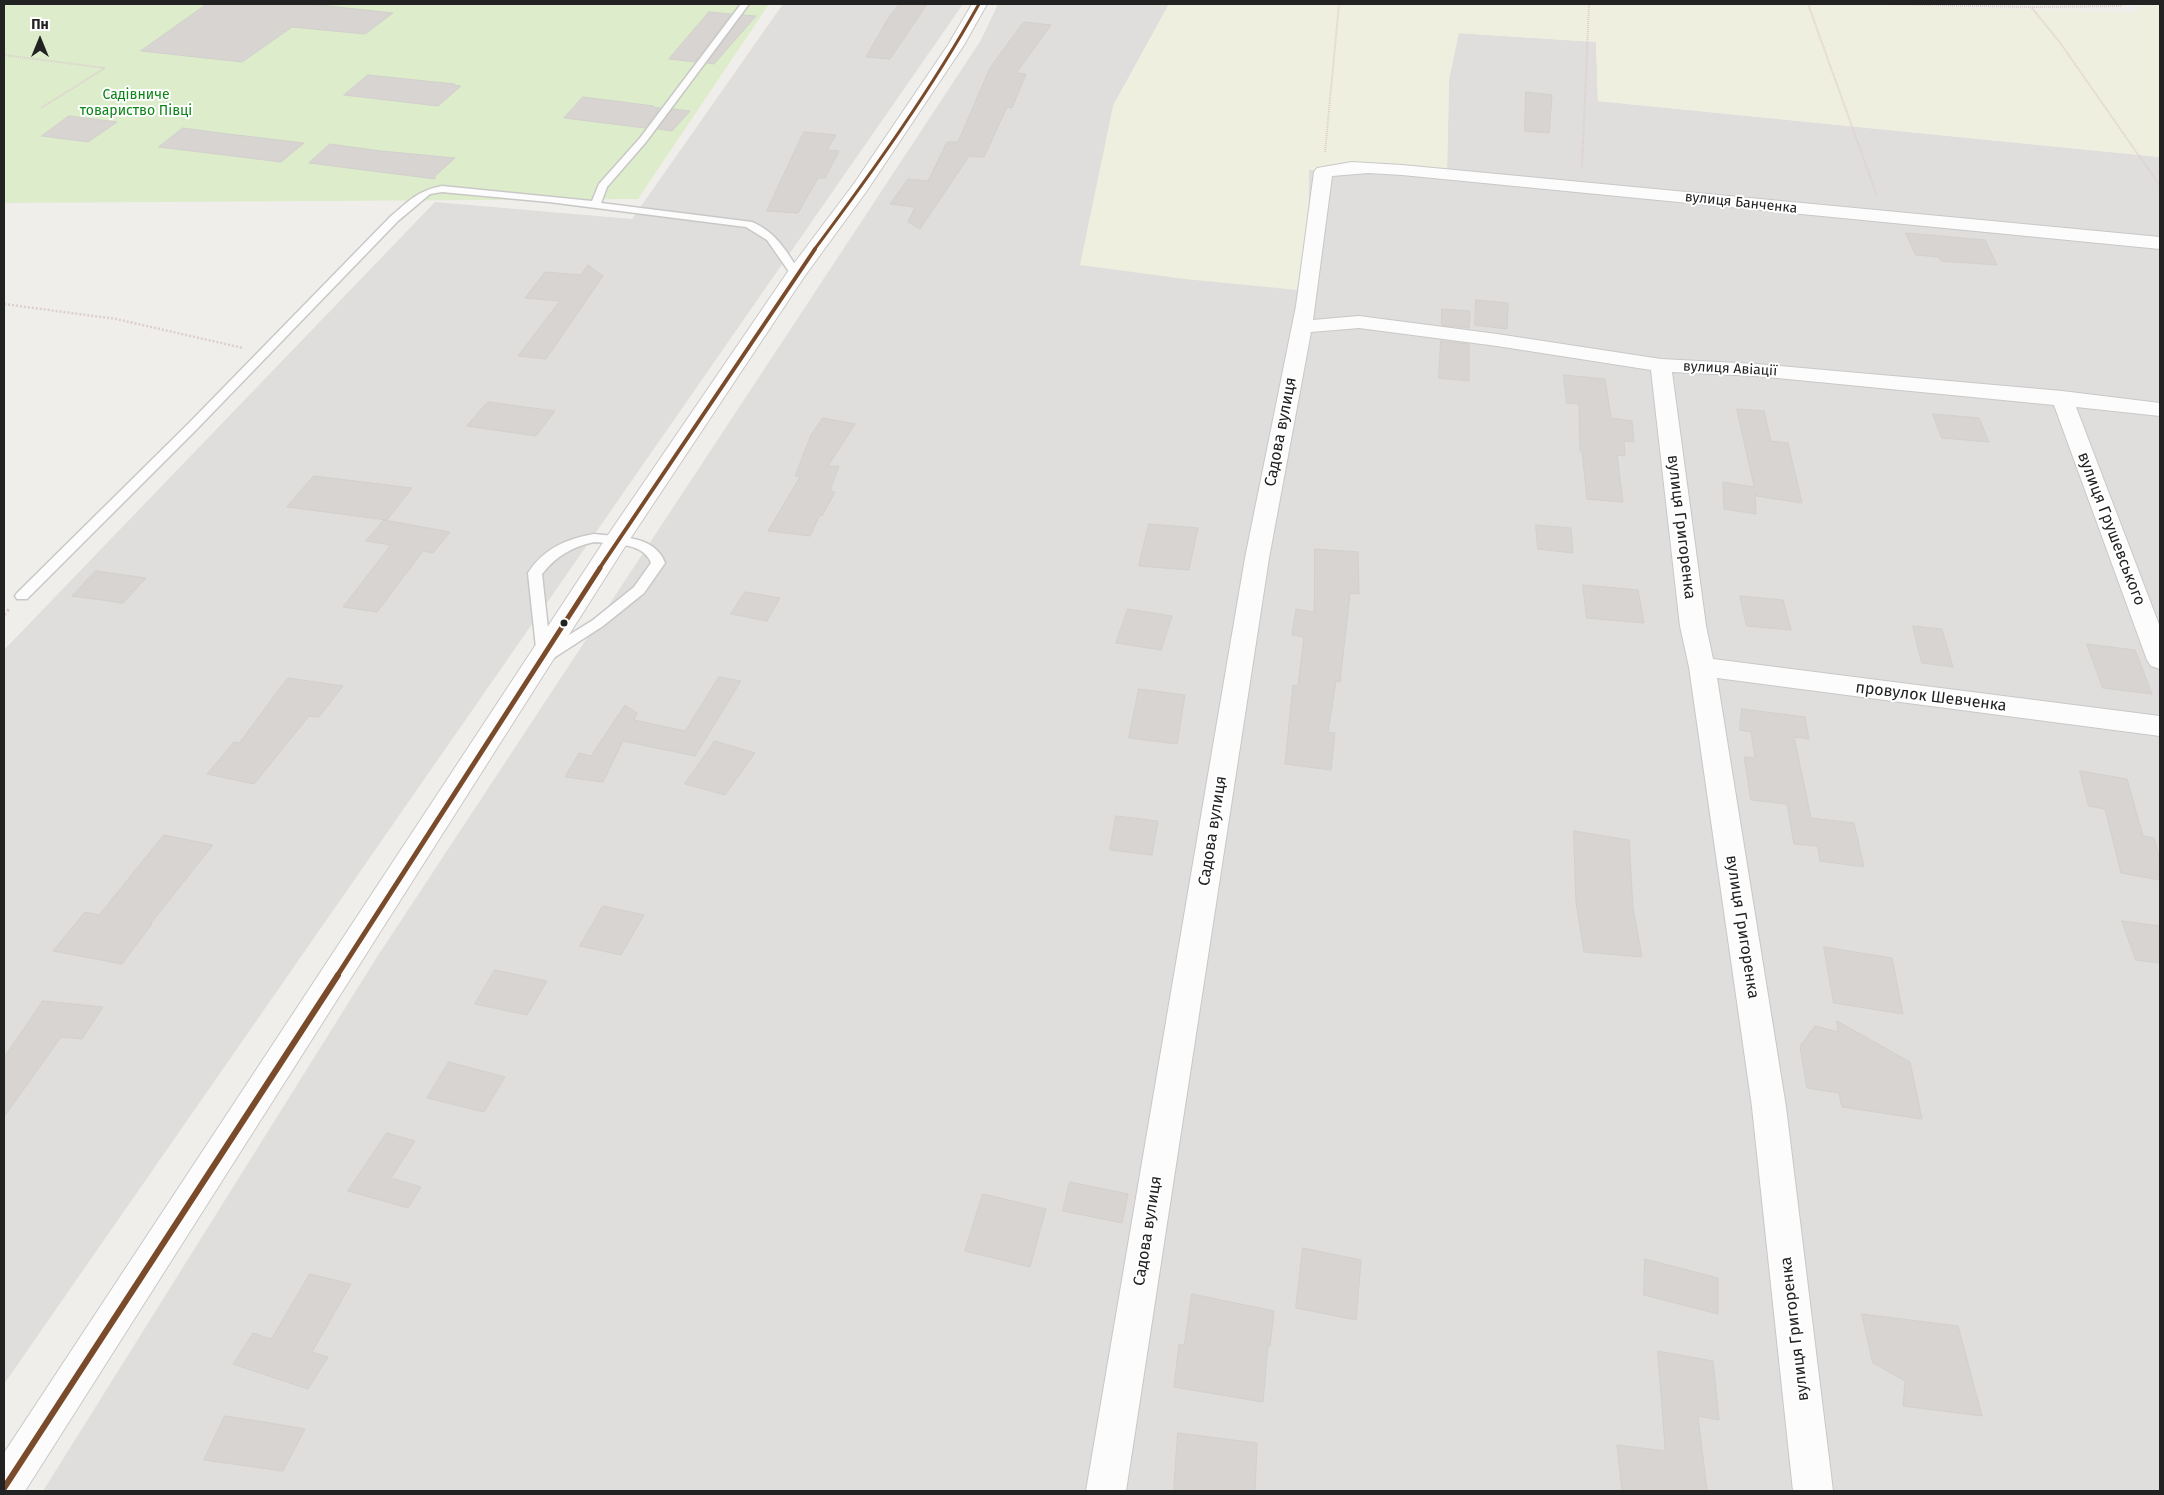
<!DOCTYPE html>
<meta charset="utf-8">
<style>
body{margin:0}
#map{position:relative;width:2164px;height:1495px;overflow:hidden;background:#f0eeeb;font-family:"Fira Sans",sans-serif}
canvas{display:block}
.frame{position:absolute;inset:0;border:5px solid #222;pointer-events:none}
.north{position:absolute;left:15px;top:15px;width:50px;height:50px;-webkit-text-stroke:4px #fff;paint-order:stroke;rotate:0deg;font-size:14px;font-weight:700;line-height:20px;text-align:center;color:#222}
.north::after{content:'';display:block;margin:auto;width:18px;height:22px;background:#222;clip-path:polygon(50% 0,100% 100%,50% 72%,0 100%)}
</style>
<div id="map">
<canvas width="2164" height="1495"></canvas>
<div class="frame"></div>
<div class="north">Пн</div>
</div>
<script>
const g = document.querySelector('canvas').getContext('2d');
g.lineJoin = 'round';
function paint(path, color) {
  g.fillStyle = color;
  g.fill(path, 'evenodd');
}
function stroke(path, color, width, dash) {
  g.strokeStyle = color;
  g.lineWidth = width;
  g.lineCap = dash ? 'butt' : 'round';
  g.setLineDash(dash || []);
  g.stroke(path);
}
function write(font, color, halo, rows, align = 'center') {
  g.font = font + ' "Fira Sans",sans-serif';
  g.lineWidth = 4;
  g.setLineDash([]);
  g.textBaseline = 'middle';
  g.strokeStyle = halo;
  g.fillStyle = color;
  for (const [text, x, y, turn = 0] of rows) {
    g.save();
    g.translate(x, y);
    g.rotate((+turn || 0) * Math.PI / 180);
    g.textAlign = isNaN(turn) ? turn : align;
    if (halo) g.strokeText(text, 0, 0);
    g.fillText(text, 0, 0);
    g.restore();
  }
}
const residential = new Path2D(`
 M783,4H963L4,1384V650L435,202L632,219Z
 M998,4H1169L1113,106L1309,170H1447L1449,79L1458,33L1596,42L1598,101L2160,157V1491H43L377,957L981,40Z`);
const farmland = new Path2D(`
 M1169,4H1868L2134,13L2144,4H2160V157L1598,101L1596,42L1459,33L1449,79L1447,170H1309L1308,291L1185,279L1080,265L1113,106Z`);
const grass = new Path2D(`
 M4,4H769L638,199L4,203Z`);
const building = new Path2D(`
 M207,4H310L393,13L365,34L292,27L242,62L141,51Z
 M900,4H927L890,59L866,57L889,17Z
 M709,12L731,14L695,62L669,59Z
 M743,15L756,16L714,64L707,63Z
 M1024,22L1051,25L1016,73L1026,74L1012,108L1007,107L984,157L969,156L920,229L908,222L915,207L890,204L908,179L928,181L947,142H958L990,68Z
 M368,75L455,84L454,85L461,86L438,106L344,95Z
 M1526,92L1552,95L1549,133L1525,131Z
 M583,97L654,106L653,107L660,108L645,128L564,118Z
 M673,109L690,111L672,131L658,129Z
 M69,116L117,122L88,142L42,136Z
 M183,128L228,134L304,143L281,162L159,147Z
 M804,132L836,135L827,150L839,151L825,178H818L798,213L767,211Z
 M330,144L381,151L455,158L435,176V179L309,163Z
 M1906,233L1985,240L1997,265L1941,261L1939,257L1916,255Z
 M588,265L603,276L546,359L518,356L560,301L525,298L545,272L581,275Z
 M1476,300L1508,303L1507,329L1475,325Z
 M1442,309L1470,311L1469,328L1442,325Z
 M1441,341L1469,344V381L1439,378Z
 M1564,375L1605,379L1611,418L1632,421L1634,442L1624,441L1625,456L1617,455L1623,502L1587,499L1582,451H1580L1579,404L1567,403Z
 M488,402L555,411L536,436L467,426Z
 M1737,409L1764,411L1771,441L1788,443L1802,503L1756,496L1755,493L1756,514L1724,509L1723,482L1754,487Z
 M1933,414L1979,418L1989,442L1942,438Z
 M823,418L855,424L828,466H839L830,491L835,492L822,516L820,515L810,536L768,531L800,477L795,476L811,435Z
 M314,476L412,488L387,520L287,507Z
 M384,520L450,532L433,553L423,551L377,612L343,607L391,545L366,541Z
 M1149,524L1198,528L1189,570L1139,566Z
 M1536,525L1571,528L1573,553L1538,549Z
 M1315,549L1358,552L1359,594L1350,593L1340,682L1336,681L1328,732L1335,733L1331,770L1285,764L1293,685L1298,686L1304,637L1292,635L1296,609L1314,612Z
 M96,571L146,578L123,603L72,596Z
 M1583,585L1638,590L1644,623L1587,618Z
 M745,592L780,598L767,621L731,614Z
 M1740,596L1783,600L1791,630L1747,626Z
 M1128,609L1172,616L1161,650L1116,643Z
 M1913,626L1942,629L1953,667L1922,663Z
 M2087,644L2135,650L2152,694L2103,688Z
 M719,677L741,681L695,756L623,741L603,782L565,777L579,753L591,756L625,705L637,713L634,720L685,731Z
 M288,678L343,686L319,717L309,716L254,784L207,774L234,742L239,743Z
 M1139,689L1185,695L1177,744L1129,738Z
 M1742,709L1805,717L1809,739L1794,737L1811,818L1854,823L1864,867L1820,861L1818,846L1794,844L1787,804L1751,800L1744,757L1755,758L1751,732L1740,730Z
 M715,741L755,753L725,795L685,784Z
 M2080,771L2127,779L2143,836L2154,838L2160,860V880L2121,873L2105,809L2089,806Z
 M1116,816L1158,821L1152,855L1110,850Z
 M1574,831L1629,840L1633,908L1642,957L1584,952L1576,902Z
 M164,835L213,845L150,924H152L122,964L53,951L85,912L99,915Z
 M603,906L644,915L621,955L580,946Z
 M2122,921L2160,926V963L2136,960Z
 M1824,947L1892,958L1903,1014L1834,1003Z
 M495,970L547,981L527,1015L475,1004Z
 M43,1001L103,1007L82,1039L61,1037L4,1117V1058Z
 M1837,1021L1910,1062L1922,1119L1842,1107L1839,1093L1807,1088L1800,1046L1815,1026L1838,1032Z
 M449,1062L505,1077L484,1112L427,1098Z
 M387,1133L415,1141L391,1178L421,1187L408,1208L348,1191Z
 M1070,1182L1128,1194L1122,1223L1063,1211Z
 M983,1194L1046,1209L1030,1267L965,1251Z
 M1303,1248L1361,1260L1356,1320L1296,1308Z
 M1645,1259L1718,1278V1314L1644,1295Z
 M310,1274L351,1284L312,1352L328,1357L308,1389L233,1364L253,1333L271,1339Z
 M1192,1294L1274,1311L1270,1346L1268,1345L1263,1402L1174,1387L1179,1344L1184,1345Z
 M1862,1314L1958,1326L1982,1416L1903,1406L1905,1381L1873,1363Z
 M1658,1351L1713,1361L1719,1420L1698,1416L1707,1491H1622L1617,1445L1665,1451Z
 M225,1416L270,1423L305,1429L283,1471L204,1460Z
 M1178,1433L1257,1443L1255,1491H1174Z`);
const pathFar2 = new Path2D(`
 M1808,4L1877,196
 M1880,4L2032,7L2120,6L2123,4
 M2032,8L2061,44L2160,186
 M4,55L105,68L41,108
 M1325,152L1339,4
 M1582,168L1589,4`);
const pathFar1 = new Path2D(`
 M4,304L116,319L243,348`);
const path = new Path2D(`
 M4,615L10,608`);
const service = new Path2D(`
 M741,4H749L646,142L607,187L601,203L752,222C776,232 787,252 801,274L800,276H792L767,240L746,227L549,202L442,192L430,194L398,221L197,429L27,599H17L15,596L17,593L189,423L390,217C409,201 417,191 442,186L592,201L599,184L640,138Z
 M594,534C619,537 655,535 665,563L644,593L603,626L549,661H539L537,657L528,573C544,548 567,539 594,534ZM594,542C612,544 644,542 651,563L634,587L593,620L550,647L542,574C556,556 572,547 594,542Z`);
const minor = new Path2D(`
 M1352,162L1402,165L2160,237V249L1402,175L1368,173L1332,176L1313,320L1359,316L1497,334L1661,359L1757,364L2062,391L2160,403V416L2076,407L2160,627V669L2151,666L2147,660L2054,405L1757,376L1672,372L1706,626L1713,659L2160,716V736L1717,678L1786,1107L1833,1491H1793L1752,1107L1689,667L1680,626L1651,370L1497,346L1359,328L1311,332L1269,558L1126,1491H1086L1245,558L1296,306L1314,172L1317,168Z`);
const tertiary = new Path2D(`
 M972,4H987L964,45L866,192L804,277L626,545L25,1491H4V1453L608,535L789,270L853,185L948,45Z`);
const bus1Far3 = new Path2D(`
 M814,250C873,171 931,90 979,4`);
const bus1Far2 = new Path2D(`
 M599,569L815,249`);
const bus1Far1 = new Path2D(`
 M337,976L600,568`);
const bus1 = new Path2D(`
 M4,1488L338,975`);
const markers = [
 [564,623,4.5,"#222"]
];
const farParknames = [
 ["Садівниче",136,95],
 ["товариство Півці",136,111]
];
const farStreetnames = [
 ["вулиця Банченка",1741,203,6],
 ["вулиця Авіації",1730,369,3]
];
const streetNames = [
 ["Садова вулиця",1281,432,-79],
 ["вулиця Григоренка",1681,527,83],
 ["вулиця Грушевського",2111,529,69],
 ["провулок Шевченка",1931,697,7],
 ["Садова вулиця",1213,831,-81],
 ["вулиця Григоренка",1742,927,81],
 ["Садова вулиця",1148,1231,-81],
 ["вулиця Григоренка",1795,1329,-97]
];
paint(residential, '#dfdedc');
paint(farmland, '#efefdf');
paint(grass, '#ddeccb');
paint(building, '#d7d4d2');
stroke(building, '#d3d0cc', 1);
stroke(service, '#c9c8c7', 3);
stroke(minor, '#c9c8c7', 2);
stroke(tertiary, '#c9c8c7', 2);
stroke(pathFar2, '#dccecd', 2, [1, 1]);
stroke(pathFar1, '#dccecd', 2.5, [2, 2]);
stroke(path, '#dccecd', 3, [2.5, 2.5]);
paint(service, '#fdfcfc');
paint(minor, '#fdfcfc');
paint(tertiary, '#fdfcfc');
stroke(bus1Far3, '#7a4b2a', 3);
stroke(bus1Far2, '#7a4b2a', 4);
stroke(bus1Far1, '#7a4b2a', 5);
stroke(bus1, '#7a4b2a', 6);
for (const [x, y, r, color] of markers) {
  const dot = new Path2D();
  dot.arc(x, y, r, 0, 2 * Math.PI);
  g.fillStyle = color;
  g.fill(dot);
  stroke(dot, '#fff', 2);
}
write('14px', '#0c8416', '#fff', farParknames);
write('14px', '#222', '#fff', farStreetnames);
write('16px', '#222', '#fff', streetNames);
</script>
